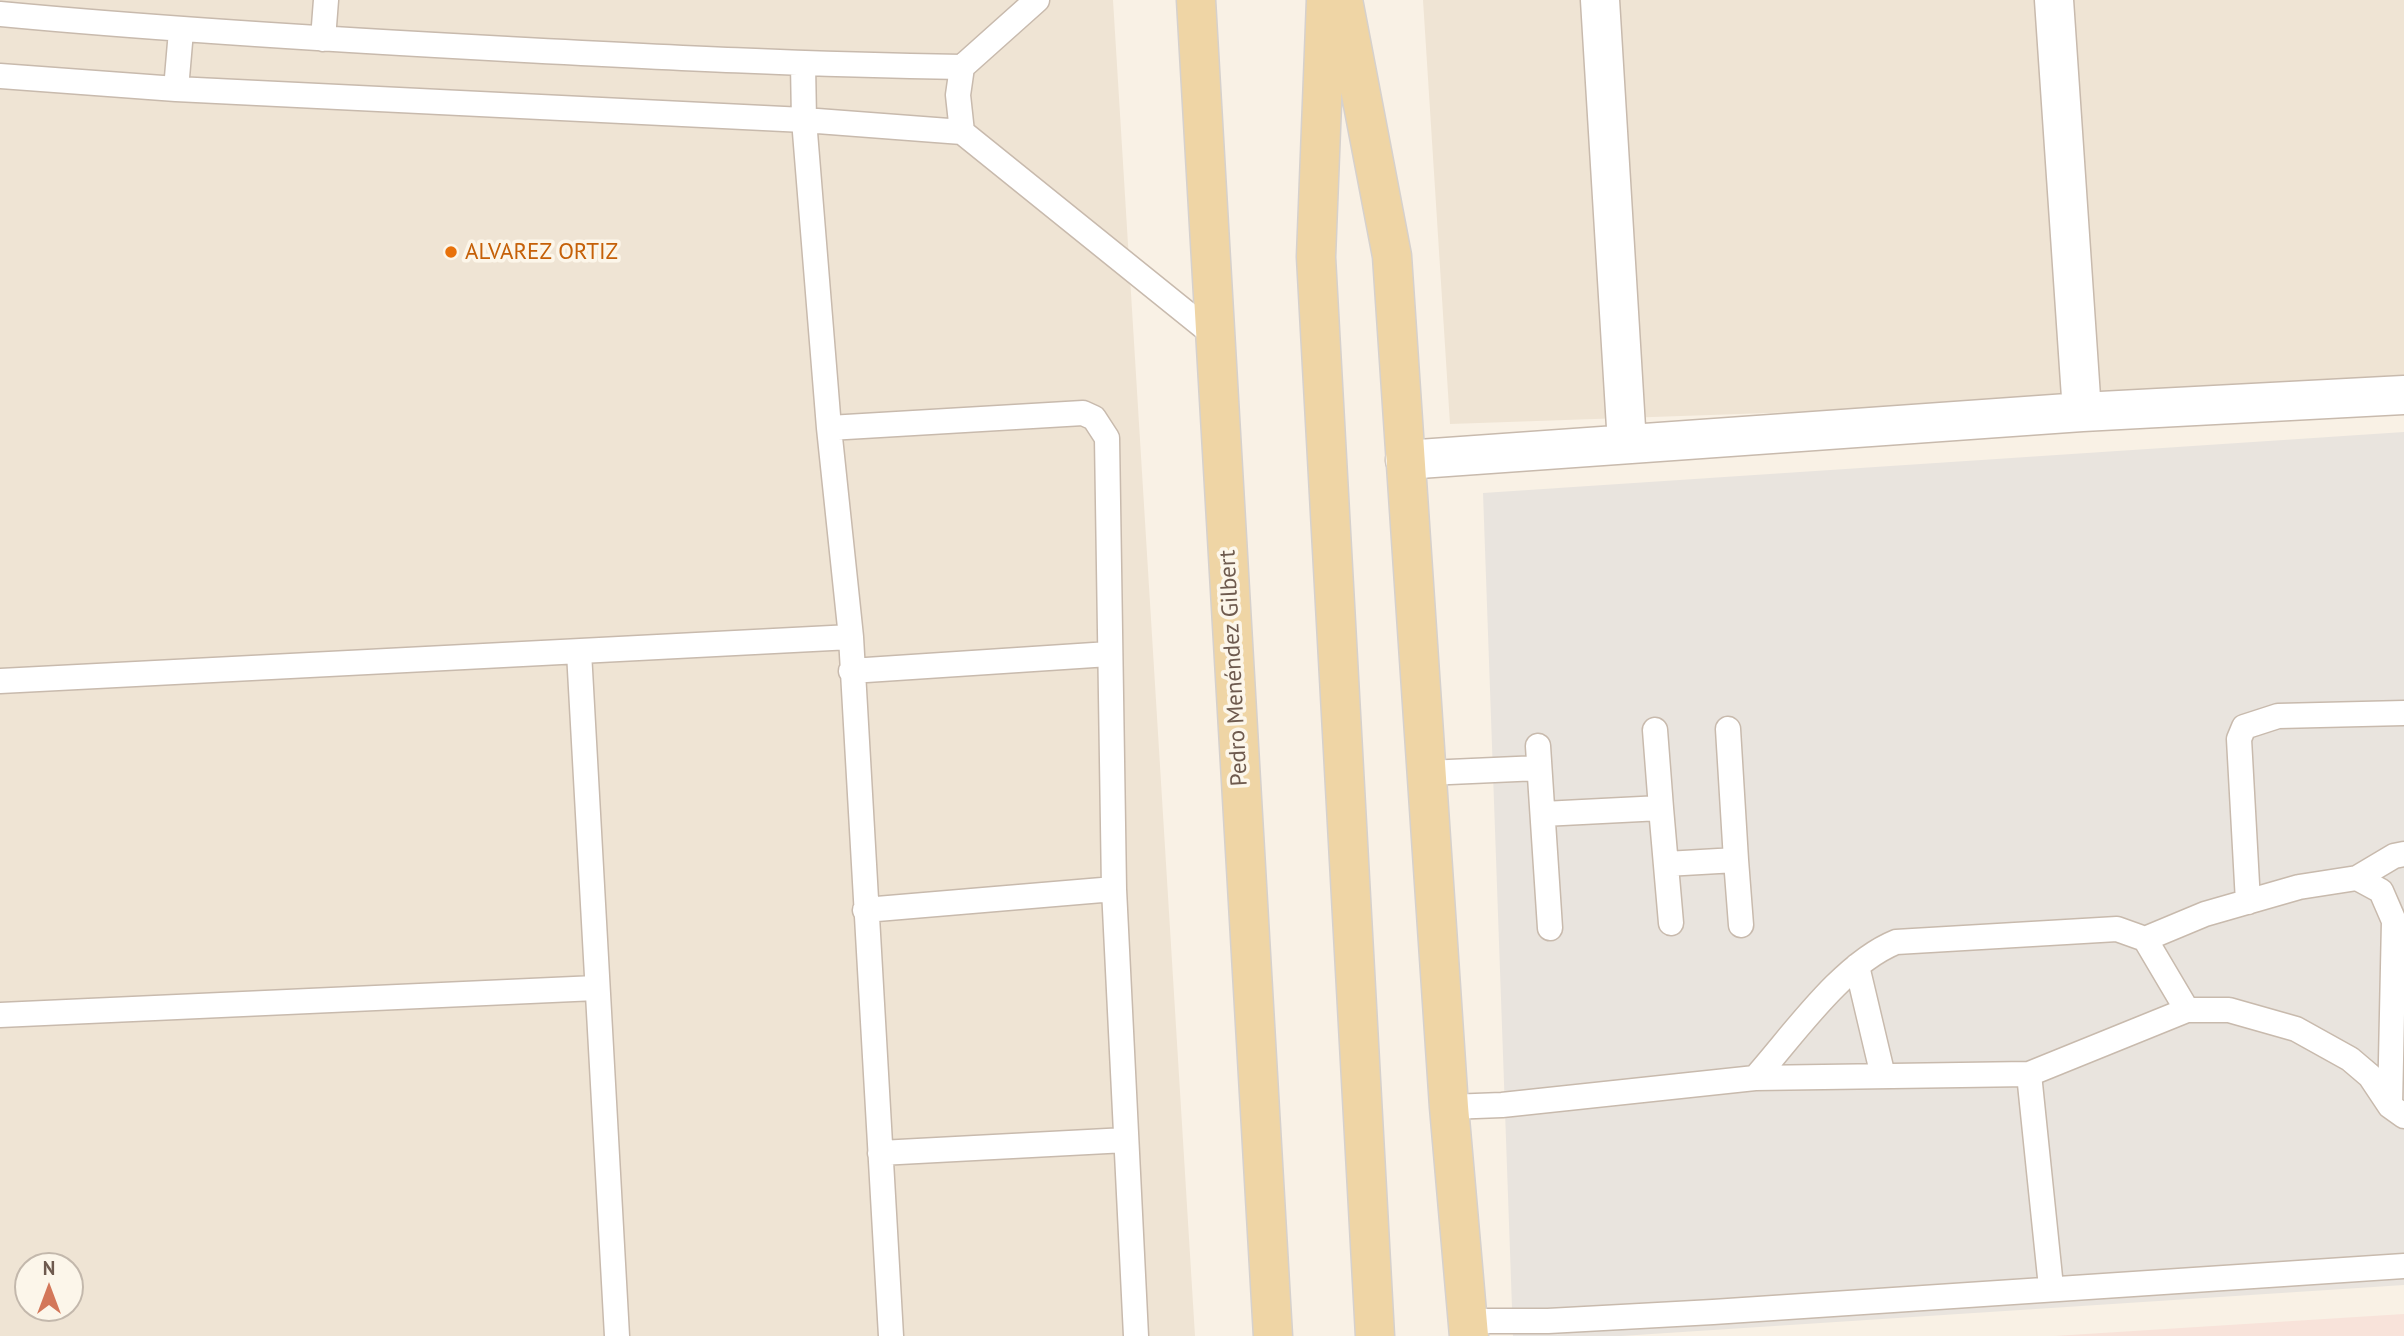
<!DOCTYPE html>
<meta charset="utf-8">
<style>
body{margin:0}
#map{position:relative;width:2404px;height:1336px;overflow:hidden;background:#f9f1e5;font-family:"PT Sans",sans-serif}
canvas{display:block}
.north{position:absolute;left:14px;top:1252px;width:70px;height:70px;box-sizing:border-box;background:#fcf6ea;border:2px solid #c3b8ac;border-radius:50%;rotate:0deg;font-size:19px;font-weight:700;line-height:28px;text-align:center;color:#6e5a4e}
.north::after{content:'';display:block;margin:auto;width:24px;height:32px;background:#d37759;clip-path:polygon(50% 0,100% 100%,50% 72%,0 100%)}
</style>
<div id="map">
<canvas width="2404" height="1336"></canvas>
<div class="north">N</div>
</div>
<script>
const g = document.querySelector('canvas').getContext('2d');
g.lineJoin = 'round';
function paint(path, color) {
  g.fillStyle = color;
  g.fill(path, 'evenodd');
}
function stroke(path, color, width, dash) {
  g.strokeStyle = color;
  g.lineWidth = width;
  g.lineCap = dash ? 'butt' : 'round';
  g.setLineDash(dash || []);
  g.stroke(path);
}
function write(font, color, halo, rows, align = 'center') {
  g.font = font + ' "PT Sans",sans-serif';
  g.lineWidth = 7;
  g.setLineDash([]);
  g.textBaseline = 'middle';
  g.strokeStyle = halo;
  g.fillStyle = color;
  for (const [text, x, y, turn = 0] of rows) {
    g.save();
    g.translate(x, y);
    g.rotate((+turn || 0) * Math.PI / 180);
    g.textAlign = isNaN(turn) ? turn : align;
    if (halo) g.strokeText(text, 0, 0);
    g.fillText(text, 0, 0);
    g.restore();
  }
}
const residential = new Path2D(`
 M0,0H1113L1195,1336H0ZM28,1266H70V1308H28Z
 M1423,0H2404V391L1450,424Z`);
const commercial = new Path2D(`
 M2404,1314V1336H2054Z`);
const industrial = new Path2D(`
 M2404,432V1285L1621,1336H1513L1483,493Z`);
const lane = new Path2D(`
 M0,14C169,30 338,40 507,49C659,57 810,65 962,67
 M323,39L326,0
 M803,64L804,120L829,428L851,637L891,1336
 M0,76L176,89L804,120L962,132L1215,336
 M176,89L181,31
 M962,132L958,95L962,67L1037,0
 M829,428L1083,413L1094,418L1107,438L1114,889L1136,1336
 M579,652L617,1336
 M851,671L1109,654
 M0,681L851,637
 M1538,746L1550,928
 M1427,773L1539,768
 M1661,808L1671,923
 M1543,814L1661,808L1655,730
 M1736,860L1741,925
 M1666,864L1736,860L1728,729
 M2357,878L2394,856L2404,854
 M2248,902L2239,739L2244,727L2278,716L2404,713
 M865,910L1114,889
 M2145,939L2205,914L2299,887L2357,878L2381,891L2394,921L2390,1106
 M1857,966L1883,1076
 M0,1015L596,988
 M2029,1074L2051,1287
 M1755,1078C1794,1034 1842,964 1896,942L2117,929L2145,939L2187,1010
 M1449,1107L1502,1105L1755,1078L2029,1074L2187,1010H2229L2296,1029L2350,1059L2370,1076L2390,1106L2404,1116
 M880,1153L1126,1140
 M1468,1321H1548L1713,1312L2404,1266`);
const street = new Path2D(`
 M1600,0L1627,444
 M2054,0L2082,412
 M1405,460L2082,412L2404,395`);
const primary = new Path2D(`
 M1196,0L1273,1336
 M1326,0L1316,257L1375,1336
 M1343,0L1392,256L1449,1107L1469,1336`);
const markers = [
 [451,252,7,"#e8710a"]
];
const foodNames = [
 ["ALVAREZ ORTIZ",465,252]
];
const streetNames = [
 ["Pedro Menéndez Gilbert",1234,668,-93]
];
paint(residential, '#efe4d4');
paint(commercial, '#f8e3da');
paint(industrial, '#e9e4de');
stroke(lane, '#c8baad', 27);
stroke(street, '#c8baad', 41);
stroke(primary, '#d6d1cd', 41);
stroke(lane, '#fff', 24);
stroke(street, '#fff', 38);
stroke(primary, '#efd5a5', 38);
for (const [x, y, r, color] of markers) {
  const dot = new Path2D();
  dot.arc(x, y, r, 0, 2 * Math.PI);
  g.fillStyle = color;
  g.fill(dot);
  stroke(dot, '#fcf6ea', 2.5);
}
write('23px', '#c56008', '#fcf6ea', foodNames, 'left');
write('23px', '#6e5a4e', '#fcf6ea', streetNames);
</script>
